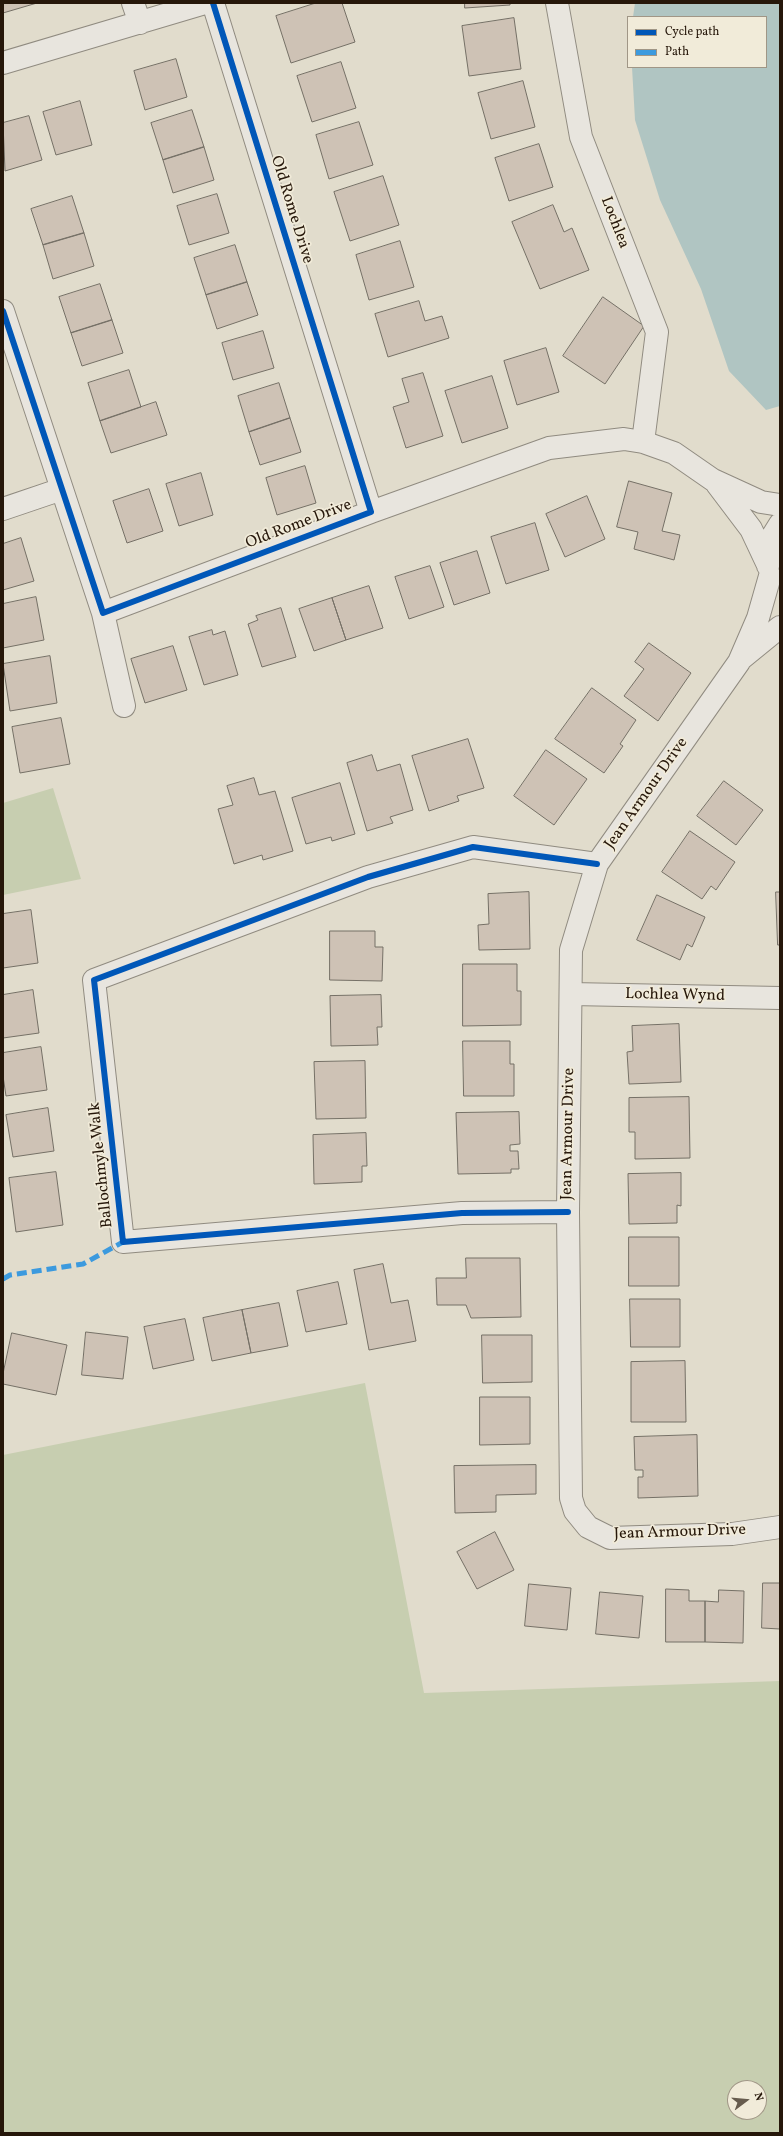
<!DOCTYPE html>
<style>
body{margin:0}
#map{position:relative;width:783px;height:2136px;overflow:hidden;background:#e1dccc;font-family:Vollkorn,serif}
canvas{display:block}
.frame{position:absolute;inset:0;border:4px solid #26170a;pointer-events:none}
.legend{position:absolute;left:627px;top:16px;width:140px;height:52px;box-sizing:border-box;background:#f1ebd9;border:1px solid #a09686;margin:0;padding:5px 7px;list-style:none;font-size:12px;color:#26170a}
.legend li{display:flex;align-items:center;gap:8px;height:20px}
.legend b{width:20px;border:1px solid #a09686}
.north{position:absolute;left:727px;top:2080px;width:40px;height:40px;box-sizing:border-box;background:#f1ebd9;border:1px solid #a09686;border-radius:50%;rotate:74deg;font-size:11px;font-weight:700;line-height:16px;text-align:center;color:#26170a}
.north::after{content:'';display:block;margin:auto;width:14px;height:18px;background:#675c4e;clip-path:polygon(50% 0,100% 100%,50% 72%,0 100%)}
</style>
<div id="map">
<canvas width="783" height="2136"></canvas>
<div class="frame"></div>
<ul class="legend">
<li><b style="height:5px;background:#0057b8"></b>Cycle path</li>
<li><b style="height:5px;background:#3c9ade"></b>Path</li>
</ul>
<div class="north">N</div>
</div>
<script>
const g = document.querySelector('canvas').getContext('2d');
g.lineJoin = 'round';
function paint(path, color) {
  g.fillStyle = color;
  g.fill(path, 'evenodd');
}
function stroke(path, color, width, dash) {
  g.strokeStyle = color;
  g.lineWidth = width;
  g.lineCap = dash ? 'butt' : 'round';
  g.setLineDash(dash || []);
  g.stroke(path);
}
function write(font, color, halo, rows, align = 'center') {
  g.font = font + ' Vollkorn,serif';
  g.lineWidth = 3.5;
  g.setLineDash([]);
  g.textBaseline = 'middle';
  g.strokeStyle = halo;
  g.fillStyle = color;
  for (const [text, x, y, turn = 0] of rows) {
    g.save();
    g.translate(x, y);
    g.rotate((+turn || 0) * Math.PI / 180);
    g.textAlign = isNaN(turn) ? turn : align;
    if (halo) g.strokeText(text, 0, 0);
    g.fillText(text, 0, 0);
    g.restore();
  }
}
const green = new Path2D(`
 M53,788L81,879L3,895V803Z
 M365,1383L424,1693L780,1681V2133H3V1455ZM735,2088H759V2112H735Z`);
const water = new Path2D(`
 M635,3H780V406L766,410L729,371L701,289L660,200L635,120L632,67H766V17H633Z`);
const building = new Path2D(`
 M3,3H37L3,13Z
 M316,3H342L355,42L291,63L276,16Z
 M465,3H510V5L465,8Z
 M514,18L521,69L469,76L462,26Z
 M176,59L187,97L145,110L134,71Z
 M341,62L356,108L312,122L297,76Z
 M523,81L535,127L491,139L478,93Z
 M80,101L92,145L56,155L43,112Z
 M192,110L204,147L163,160L151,123Z
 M29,116L42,160L5,171L3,123Z
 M359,122L373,165L329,179L316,135Z
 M539,144L553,187L509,201L495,158Z
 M204,147L214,180L173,193L163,160Z
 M383,176L399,225L350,241L334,192Z
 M217,194L229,233L189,245L177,206Z
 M72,196L84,233L43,245L31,209Z
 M553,205L564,232L572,228L589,270L540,289L512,222Z
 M84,233L94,266L53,279L43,245Z
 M400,241L414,287L369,300L356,255Z
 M235,245L247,282L206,295L194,258Z
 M247,282L258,315L217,329L206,295Z
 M100,284L112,320L71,333L59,297Z
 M603,297L644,326L605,384L563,356Z
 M419,301L425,321L442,316L449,338L388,357L375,314Z
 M112,320L123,353L82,366L71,333Z
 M263,331L274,368L233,380L222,343Z
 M546,348L559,392L517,405L504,361Z
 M129,370L141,407L100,421L88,383Z
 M423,373L443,436L406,448L393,407L409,402L402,379Z
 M492,376L508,428L462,443L445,391Z
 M279,383L290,418L249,432L238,396Z
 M156,402L167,435L111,453L100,421Z
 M290,418L301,452L260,465L249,432Z
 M305,466L316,503L277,515L266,478Z
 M201,473L213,515L179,526L166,484Z
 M629,481L672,493L662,531L680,535L674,560L634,549L638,532L617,527Z
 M149,489L163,531L127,543L113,501Z
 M587,496L605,539L565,557L546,514Z
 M535,523L549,570L506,584L491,537Z
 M21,538L34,581L3,590V544Z
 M477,551L490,593L454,605L440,563Z
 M430,566L444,607L409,619L395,577Z
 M369,586L383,628L346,640L332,598Z
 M36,597L44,640L3,648V604Z
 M332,598L346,640L314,651L299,609Z
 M281,608L296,657L262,667L248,624L258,620L256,616Z
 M212,630L213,635L225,631L238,675L204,685L189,637Z
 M649,643L691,673L658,721L624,696L644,669L635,662Z
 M173,646L187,690L145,703L131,659Z
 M50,656L57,703L10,711L3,664Z
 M592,688L636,720L620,744L623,746L604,773L555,739Z
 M61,718L70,764L20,773L12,727Z
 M468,739L484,788L457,796L459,801L429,811L412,756Z
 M546,750L587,779L554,825L514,796Z
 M372,755L377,771L400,764L413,810L390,817L393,823L367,831L347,763Z
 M254,778L259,795L275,791L293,851L263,860L262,855L234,864L218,809L233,805L227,786Z
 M724,781L763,810L736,845L697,816Z
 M340,783L355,834L332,841L331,837L306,844L292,798Z
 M690,831L735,862L716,890L711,886L702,899L662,872Z
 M529,892L530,949L479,950L478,925L489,924L488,894Z
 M776,892H780V945H778Z
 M657,895L705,917L692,947L687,944L680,960L637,940Z
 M31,910L38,963L3,968V914Z
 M330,931H375V947H383L382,981L330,980Z
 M463,964H517V991H521V1025L463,1026Z
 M33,990L39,1033L3,1038V995Z
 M381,995L382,1027H377L378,1045L331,1046L330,996Z
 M679,1024L681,1082L629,1084L627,1052L633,1051L632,1026Z
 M463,1041H510V1064H514V1096H464Z
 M41,1047L47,1090L6,1096L3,1076V1053Z
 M365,1061L366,1118L316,1119L314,1062Z
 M689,1097L690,1158L635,1159V1132H629V1098Z
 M48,1108L54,1151L13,1157L6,1115Z
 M519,1112L520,1144L510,1145V1151H518L519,1169H511V1173L458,1174L456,1113Z
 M366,1133L367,1166H362V1182L314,1184L313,1135Z
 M56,1172L63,1225L16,1232L9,1178Z
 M681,1173V1206L677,1205V1223L629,1224L628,1174Z
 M629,1237H679V1286H629Z
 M466,1258H520L521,1317L471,1318L466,1305H437L436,1278H466Z
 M383,1264L391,1303L408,1300L416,1341L369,1350L354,1270Z
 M338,1282L347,1324L306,1332L297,1291Z
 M630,1299H680V1347H631Z
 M279,1303L288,1346L251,1353L242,1310Z
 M242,1310L251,1353L212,1361L203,1318Z
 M185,1319L194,1360L153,1369L144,1327Z
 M86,1332L128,1337L123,1379L82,1375Z
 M12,1333L67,1345L56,1395L3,1384V1374Z
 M482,1335H532V1382L483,1383Z
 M685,1361L686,1422H631V1362Z
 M480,1397H530V1444L480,1445Z
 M697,1435L698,1496L638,1498V1477H643V1470H635L634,1437Z
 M536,1465V1494L496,1495V1512L455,1513L454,1466Z
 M495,1532L514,1570L477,1589L457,1552Z
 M763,1583H780V1629L762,1628Z
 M529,1584L571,1588L567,1630L525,1626Z
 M666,1589L689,1590V1601H705V1642H666Z
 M719,1590L744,1591L743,1643L705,1642V1601L718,1602Z
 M600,1592L643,1596L639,1638L596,1634Z`);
const street = new Path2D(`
 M133,3L140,23
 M557,3L581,137L657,332L643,442
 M3,63L205,3
 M3,311L103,613L371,512L213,3
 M717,484L751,529L767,563
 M3,509L62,489
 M371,512L549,448L624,439L643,442L674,453L713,480L761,502L780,505
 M768,566L770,540L780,524
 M770,576L758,618L739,662L597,864L571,950L568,1212L571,1498L575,1511L588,1527L610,1538L732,1534L780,1527
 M103,613L124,706
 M742,658L780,627
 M571,994L780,998
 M568,1212L462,1213L123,1242L94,980L368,877L473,847L597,864`);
const quiet = new Path2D(`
 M3,1279L10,1275L83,1264L123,1242`);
const cycleway = new Path2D(`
 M3,311L103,613L371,512L213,3
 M568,1212L462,1213L123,1242L94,980L368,877L473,847L597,864`);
const streetNames = [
 ["Old Rome Drive",291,210,73],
 ["Lochlea",614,223,69],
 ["Old Rome Drive",299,525,-21],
 ["Jean Armour Drive",647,794,-55],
 ["Lochlea Wynd",675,996,1],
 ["Jean Armour Drive",569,1134,-89],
 ["Ballochmyle Walk",102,1165,-96],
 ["Jean Armour Drive",680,1533,-2]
];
paint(green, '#c7ceb0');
paint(water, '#b0c5c2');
paint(building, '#cec2b5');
stroke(building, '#757066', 1);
stroke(street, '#908b80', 24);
stroke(street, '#e8e5de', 22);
stroke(quiet, '#3c9ade', 5, [10, 5]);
stroke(cycleway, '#0057b8', 6);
write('16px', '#26170a', '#f1ebd9', streetNames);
</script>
